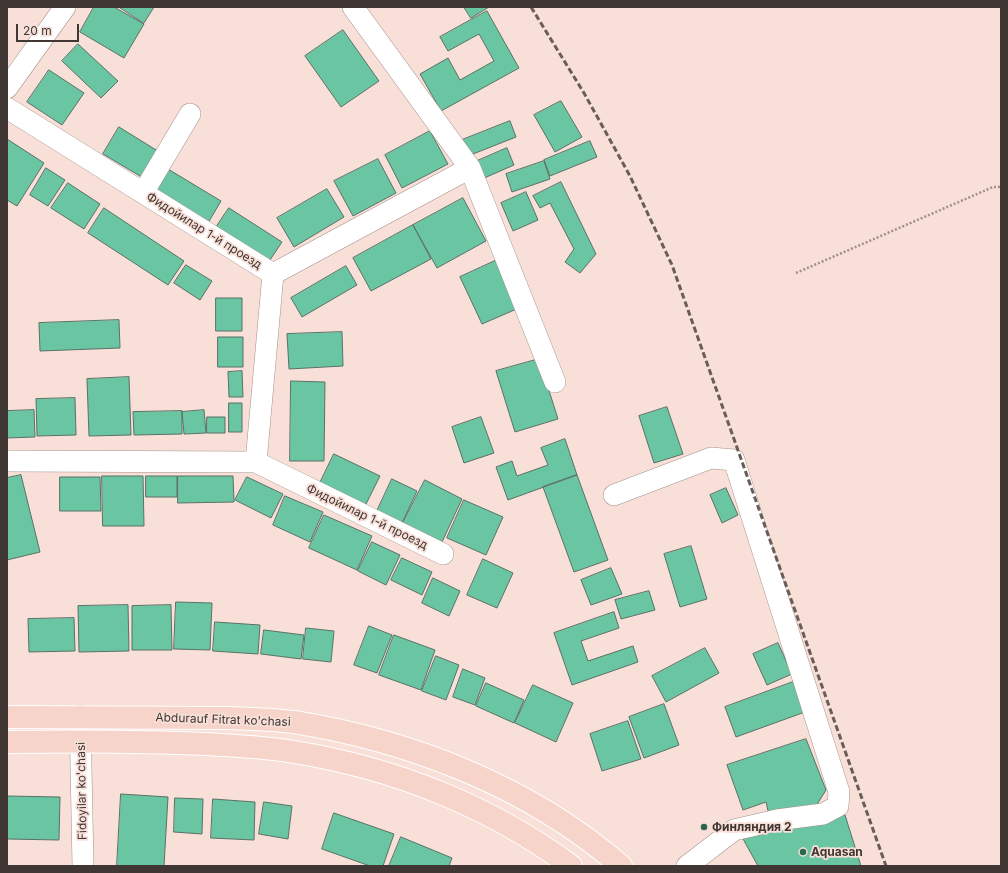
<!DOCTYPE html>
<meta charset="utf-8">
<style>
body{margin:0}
#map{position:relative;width:1008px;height:873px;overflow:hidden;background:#f8dfd8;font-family:Inter,sans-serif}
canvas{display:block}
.frame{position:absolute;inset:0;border:8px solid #403734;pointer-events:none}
.scale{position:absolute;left:16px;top:24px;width:63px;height:18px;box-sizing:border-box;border:2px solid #403734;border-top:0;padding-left:5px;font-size:12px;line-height:14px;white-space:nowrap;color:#403734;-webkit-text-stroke:3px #f8dfd8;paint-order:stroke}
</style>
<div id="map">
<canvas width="1008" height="873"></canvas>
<div class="frame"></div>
<div class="scale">20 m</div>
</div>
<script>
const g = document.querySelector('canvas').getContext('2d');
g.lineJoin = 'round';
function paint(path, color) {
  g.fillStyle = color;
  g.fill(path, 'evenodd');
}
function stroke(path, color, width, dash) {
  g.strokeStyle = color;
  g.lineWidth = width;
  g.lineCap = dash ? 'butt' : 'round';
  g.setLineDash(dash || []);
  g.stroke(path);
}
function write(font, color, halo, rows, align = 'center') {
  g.font = font + ' Inter,sans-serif';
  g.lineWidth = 3.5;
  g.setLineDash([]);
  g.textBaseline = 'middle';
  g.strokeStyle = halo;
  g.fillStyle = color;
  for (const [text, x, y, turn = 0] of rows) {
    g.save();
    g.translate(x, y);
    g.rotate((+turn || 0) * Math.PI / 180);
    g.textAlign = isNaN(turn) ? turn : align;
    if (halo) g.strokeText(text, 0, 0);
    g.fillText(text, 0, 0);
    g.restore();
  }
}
const building = new Path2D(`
 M94,7H114L144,24L124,58L80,32Z
 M119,7H154L144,23Z
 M464,7H489L471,18Z
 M487,11L519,68L441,111L420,74L448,58L460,80L494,61L479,34L448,51L440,37Z
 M343,30L379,81L341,107L305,56Z
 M78,44L118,81L101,98L62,61Z
 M49,70L84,93L62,125L27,102Z
 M561,101L582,137L555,152L534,115Z
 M510,121L516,137L468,156L462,140Z
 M119,127L161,153L145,179L103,154Z
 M430,131L448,164L402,188L385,155Z
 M7,139L44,163L17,206L7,200Z
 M590,141L597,157L550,176L544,160Z
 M507,148L514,165L482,179L475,162Z
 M378,159L396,193L353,216L334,181Z
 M544,161L550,179L512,192L506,174Z
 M163,166L221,201L208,223L150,188Z
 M46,168L65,180L48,206L30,195Z
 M561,182L596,254L580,273L565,262L574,249L550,203L540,208L533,196Z
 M68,183L100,204L84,229L51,208Z
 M327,189L344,217L294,247L277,218Z
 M526,192L538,220L513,231L501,203Z
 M463,198L486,241L437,268L413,225Z
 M104,208L184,261L168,285L88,233Z
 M229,208L282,242L268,263L215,229Z
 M413,225L431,259L371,291L353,258Z
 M497,260L519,308L482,324L460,277Z
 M186,265L212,281L200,300L174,283Z
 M346,266L357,285L302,317L291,298Z
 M216,298H242V331H216Z
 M119,320L120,348L40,351L39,323Z
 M342,332L343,366L289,369L287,334Z
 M218,337H243V367H218Z
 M539,359L558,419L515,432L496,371Z
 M242,371L243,397H229L228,372Z
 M129,377L131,435L89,436L87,379Z
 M291,381L325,382L324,461H290Z
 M75,398L76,435L37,436L36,399Z
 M229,403H242V432H229Z
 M667,407L683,454L654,463L639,416Z
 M34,410L35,437L7,438V411Z
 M204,410L206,433L184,434L182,412Z
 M182,411V434L134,435L133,412Z
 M207,417H225V433H207Z
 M481,417L494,453L464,463L452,427Z
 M565,439L577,475L508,500L496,467L512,461L517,476L548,465L541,448Z
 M334,454L380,476L365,506L320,483Z
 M21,475L40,552L7,560V478Z
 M577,475L608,560L574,572L543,487Z
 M102,476H143L144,526H103Z
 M146,476H177V497H146Z
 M178,476H233L234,502L178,503Z
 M60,477H100L101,511H60Z
 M247,477L283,494L271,518L235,500Z
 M392,479L417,491L402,523L377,511Z
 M425,480L462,499L442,542L403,523Z
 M726,488L738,515L722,523L710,495Z
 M285,496L323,512L310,542L273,525Z
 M464,500L503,517L486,555L447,538Z
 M324,515L372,536L357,570L309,548Z
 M372,542L400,555L386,585L358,571Z
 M691,546L707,599L680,607L664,554Z
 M402,558L432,572L422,595L391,580Z
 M483,559L513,573L497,608L467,595Z
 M611,568L622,594L591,605L581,580Z
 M433,578L460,591L449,616L422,603Z
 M649,591L655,610L621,619L615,600Z
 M176,602L212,603L210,650L174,649Z
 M128,605L129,651L79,652L78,606Z
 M171,605L172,650H132V606Z
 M614,612L619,628L581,641L588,661L633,646L638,662L572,685L554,633Z
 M74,618L75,651L29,652L28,619Z
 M215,622L260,625L258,654L213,651Z
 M369,626L392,635L377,673L354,665Z
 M306,628L334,631L331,662L303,659Z
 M264,630L304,635L301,659L261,654Z
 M394,635L435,650L421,690L379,675Z
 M778,643L792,674L767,685L753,654Z
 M705,648L719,673L666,702L652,676Z
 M436,656L459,665L446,700L422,691Z
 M463,669L485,678L475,705L453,697Z
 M793,682L805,712L736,737L725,707Z
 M486,683L524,700L514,723L476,706Z
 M533,685L573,703L556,742L515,723Z
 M664,704L679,745L644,758L629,717Z
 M628,721L641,759L602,771L590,734Z
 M806,739L826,790L816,806L769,815L766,802L743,810L727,765Z
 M121,794L168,797L164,866H117Z
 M7,796L60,797L59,840L7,839Z
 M175,798L203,799L202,834L174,832Z
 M213,799L255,802L254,840L211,838Z
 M264,802L292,806L288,839L259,834Z
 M334,813L394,834L383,866H370L322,849Z
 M845,815L861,866H758L742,837Z
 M401,837L452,858L449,866H389Z`);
const path = new Path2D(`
 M796,273L993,187H1001`);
const minor = new Path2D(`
 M353,7L470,168L555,382
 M7,88L65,7
 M7,108L273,274L470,168
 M143,193L190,114
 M7,461L256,462L443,554
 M256,462L273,274
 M614,495L711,458L734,460L839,792L838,806L823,814L777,820L734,830L687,866
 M80,716L83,866`);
const major = new Path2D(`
 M7,717L230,718C251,719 273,719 294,722C412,741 530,787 621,866
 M7,742C74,741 140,741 207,744C236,746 265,747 294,752C394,768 490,806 571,866`);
const rail = new Path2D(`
 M531,7L584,93L630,176L672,265L886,866`);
const markers = [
 [704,827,4,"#2a6650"],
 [803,852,4,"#2a6650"]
];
const streetNames = [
 ["Фидойилар 1-й проезд",204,231,32],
 ["Фидойилар 1-й проезд",367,517,26],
 ["Abdurauf Fitrat ko'chasi",223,720,2],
 ["Fidoyilar ko'chasi",82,791,-91]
];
const poiNames = [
 ["Финляндия 2",712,827],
 ["Aquasan",811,852]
];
paint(building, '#69c5a2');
stroke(building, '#5b7066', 1);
stroke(minor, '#a79089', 22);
stroke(major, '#fff', 24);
stroke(path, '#a18f8a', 2.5, [2, 2]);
stroke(minor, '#fff', 21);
stroke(major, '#f6d4ca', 22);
stroke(rail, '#695d59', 3, [6, 3]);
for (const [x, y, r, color] of markers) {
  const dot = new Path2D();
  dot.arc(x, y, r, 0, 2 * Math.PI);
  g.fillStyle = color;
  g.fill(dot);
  stroke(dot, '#f8dfd8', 1.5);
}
write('12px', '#403734', '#f8dfd8', streetNames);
write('bold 12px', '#403734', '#f8dfd8', poiNames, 'left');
</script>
